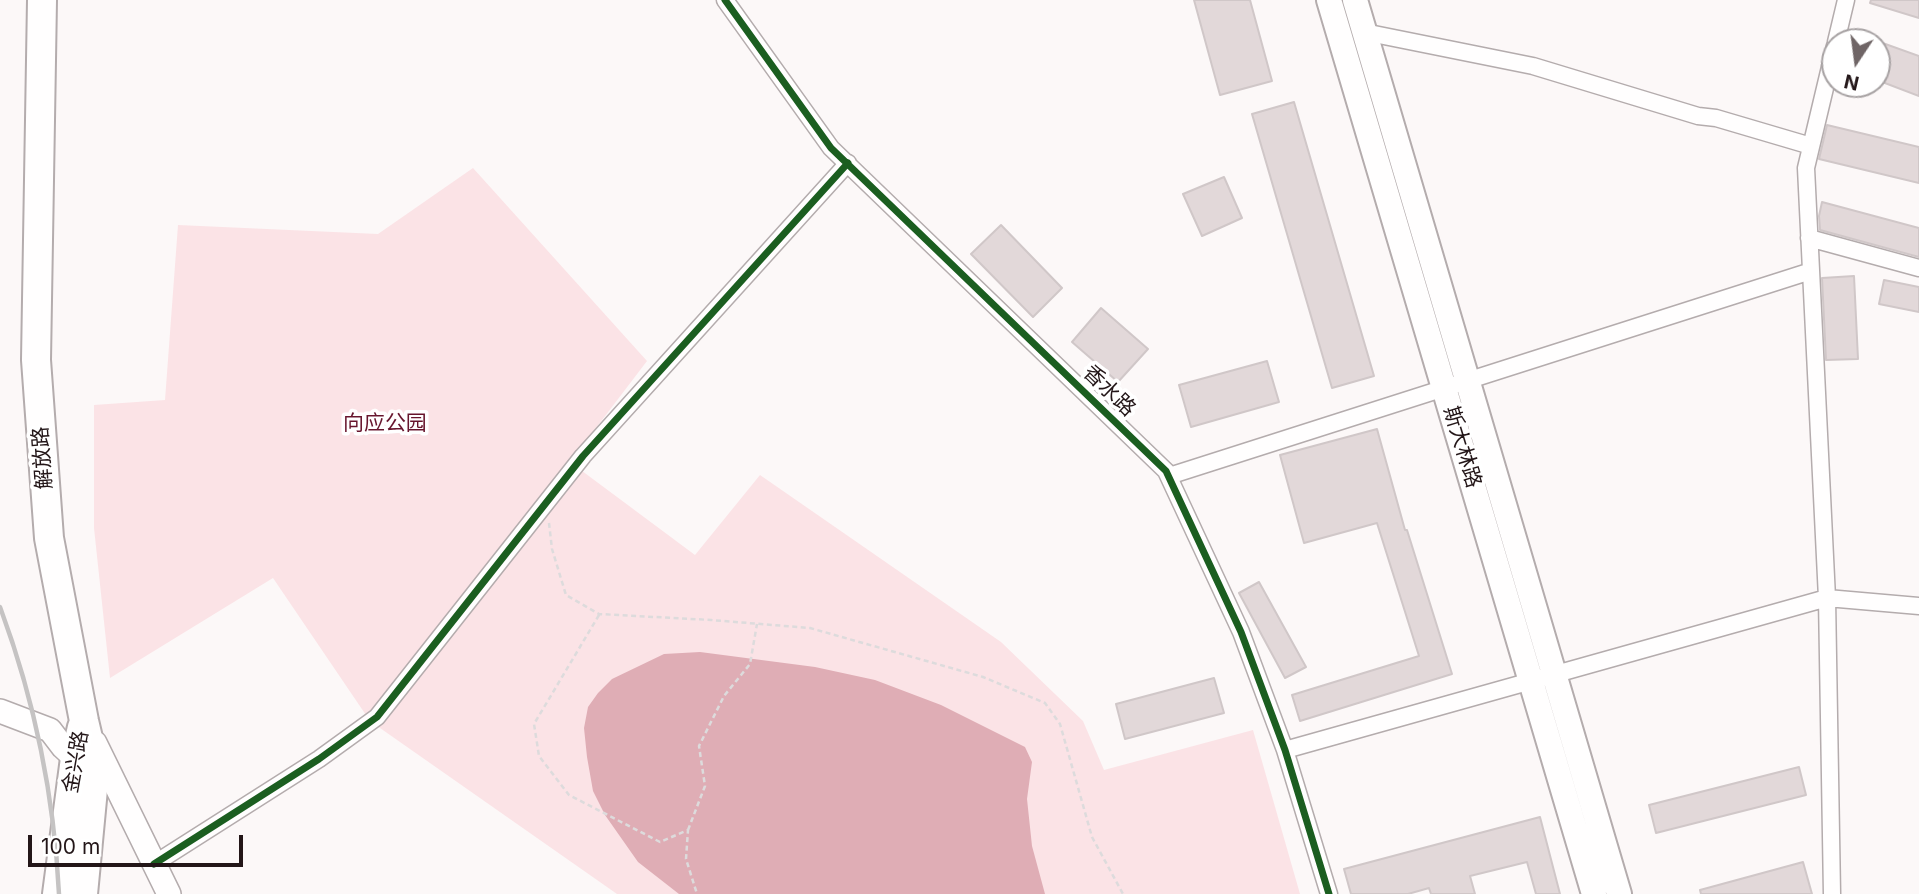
<!DOCTYPE html>
<meta charset="utf-8">
<style>
body{margin:0}
#map{position:relative;width:1919px;height:894px;overflow:hidden;background:#fcf8f8;font-family:Inter,sans-serif}
canvas{display:block}
.north{position:absolute;left:1821px;top:28px;width:70px;height:70px;box-sizing:border-box;background:#fff;border:2px solid #a7a2a3;border-radius:50%;rotate:193deg;font-size:19px;font-weight:700;line-height:28px;text-align:center;color:#231618}
.north::after{content:'';display:block;margin:auto;width:24px;height:32px;background:#6f6566;clip-path:polygon(50% 0,100% 100%,50% 72%,0 100%)}
.scale{position:absolute;left:28px;top:835px;width:215px;height:32px;box-sizing:border-box;border:4px solid #231618;border-top:0;padding-left:9px;font-size:21px;line-height:24px;white-space:nowrap;color:#231618;-webkit-text-stroke:5px #fff;paint-order:stroke}
</style>
<div id="map">
<canvas width="1919" height="894"></canvas>
<div class="north">N</div>
<div class="scale">100 m</div>
</div>
<script>
const g = document.querySelector('canvas').getContext('2d');
g.lineJoin = 'round';
function paint(path, color) {
  g.fillStyle = color;
  g.fill(path, 'evenodd');
}
function stroke(path, color, width, dash) {
  g.strokeStyle = color;
  g.lineWidth = width;
  g.lineCap = dash ? 'butt' : 'round';
  g.setLineDash(dash || []);
  g.stroke(path);
}
function write(font, color, halo, rows, align = 'center') {
  g.font = font + ' Inter,"Noto Sans SC",sans-serif';
  g.lineWidth = 7;
  g.setLineDash([]);
  g.textBaseline = 'middle';
  g.strokeStyle = halo;
  g.fillStyle = color;
  for (const [text, x, y, turn = 0] of rows) {
    g.save();
    g.translate(x, y);
    g.rotate((+turn || 0) * Math.PI / 180);
    g.textAlign = isNaN(turn) ? turn : align;
    if (halo) g.strokeText(text, 0, 0);
    g.fillText(text, 0, 0);
    g.restore();
  }
}
const green = new Path2D(`
 M473,168L647,361L570,462L695,555L760,475L1001,642L1083,721L1104,770L1253,730L1300,894H617L370,721L273,578L110,678L94,528V405L165,400L178,225L378,234Z`);
const water = new Path2D(`
 M700,652L815,667L875,680L941,705L1025,747L1032,762L1027,799L1032,846L1045,894H679L638,862L605,815L593,791L587,757L584,728L588,707L598,693L612,679L664,654Z`);
const building = new Path2D(`
 M1194,0H1250L1272,81L1220,95Z
 M1871,0H1919V18L1870,3Z
 M1877,41L1919,56V96L1877,80Z
 M1294,102L1374,376L1332,388L1252,114Z
 M1827,125L1919,147V183L1819,159Z
 M1224,177L1242,218L1202,236L1183,194Z
 M1822,202L1919,228V257L1820,230L1819,216Z
 M1001,225L1062,288L1033,317L971,254Z
 M1854,276L1858,359L1826,360L1822,278Z
 M1884,280L1919,287V312L1879,304Z
 M1101,308L1148,349L1118,382L1072,342Z
 M1267,361L1279,402L1191,427L1179,385Z
 M1377,429L1405,530H1407L1452,674L1300,721L1292,695L1419,656L1377,523L1304,543L1280,455Z
 M1259,582L1306,667L1285,678L1239,593Z
 M1214,678L1224,713L1125,739L1116,704Z
 M1799,767L1806,795L1656,833L1649,805Z
 M1540,817L1560,894H1536L1527,862L1470,876L1475,894H1431L1429,888L1408,894H1351L1344,869Z
 M1803,862L1812,894H1701L1700,890Z`);
const path = new Path2D(`
 M549,523L552,549L566,595L599,614L711,620L810,628L983,677L1045,703L1060,724L1092,837L1123,894
 M599,615L534,724L539,756L569,795L660,842L688,830L686,859L697,894
 M688,830L705,786L699,746L724,696L750,664L757,624`);
const street = new Path2D(`
 M725,0L831,148L1166,471L1241,632L1285,750L1329,894
 M1364,32L1533,66L1698,116L1716,118L1811,146
 M1836,42L1846,0
 M1809,238L1919,268
 M1169,476L1811,271
 M1285,750L1827,598L1919,606
 M154,864L319,759L377,717L583,456L848,163
 M1832,894L1827,598L1806,168L1835,46`);
const secondary = new Path2D(`
 M0,711L50,730L63,747L75,758L86,764
 M95,743L169,894`);
const primary = new Path2D(`
 M1329,0L1594,894
 M1355,0L1619,894`);
const highway = new Path2D(`
 M42,0L36,360L49,538L84,721L95,768L83,894
 M57,894L75,758L82,727`);
const rail = new Path2D(`
 M0,607C35,701 54,794 59,894`);
const cycleway = new Path2D(`
 M725,0L831,148L1166,471L1241,632L1285,750L1329,894
 M154,864L319,759L377,717L583,456L848,163`);
const streetNames = [
 ["香水路",1109,391,44],
 ["斯大林路",1462,447,73],
 ["解放路",43,458,-94],
 ["金兴路",76,762,-80]
];
const parkNames = [
 ["向应公园",385,424]
];
paint(green, '#fbe3e6');
paint(water, '#dfadb5');
paint(building, '#e2d8d9');
stroke(building, '#d0c7c8', 2);
stroke(street, '#b4acad', 19);
stroke(secondary, '#b4acad', 26);
stroke(primary, '#b4acad', 28);
stroke(highway, '#b4acad', 32);
stroke(path, '#dddbdc', 2.5, [5, 3.5]);
stroke(street, '#fffefe', 16);
stroke(secondary, '#fffefe', 23);
stroke(primary, '#fffefe', 24);
stroke(highway, '#fffefe', 28);
stroke(rail, '#c5c3c3', 4.5);
stroke(cycleway, '#1b5e20', 7);
write('21px', '#231618', '#fff', streetNames);
write('21px', '#67152d', '#fff', parkNames);
</script>
